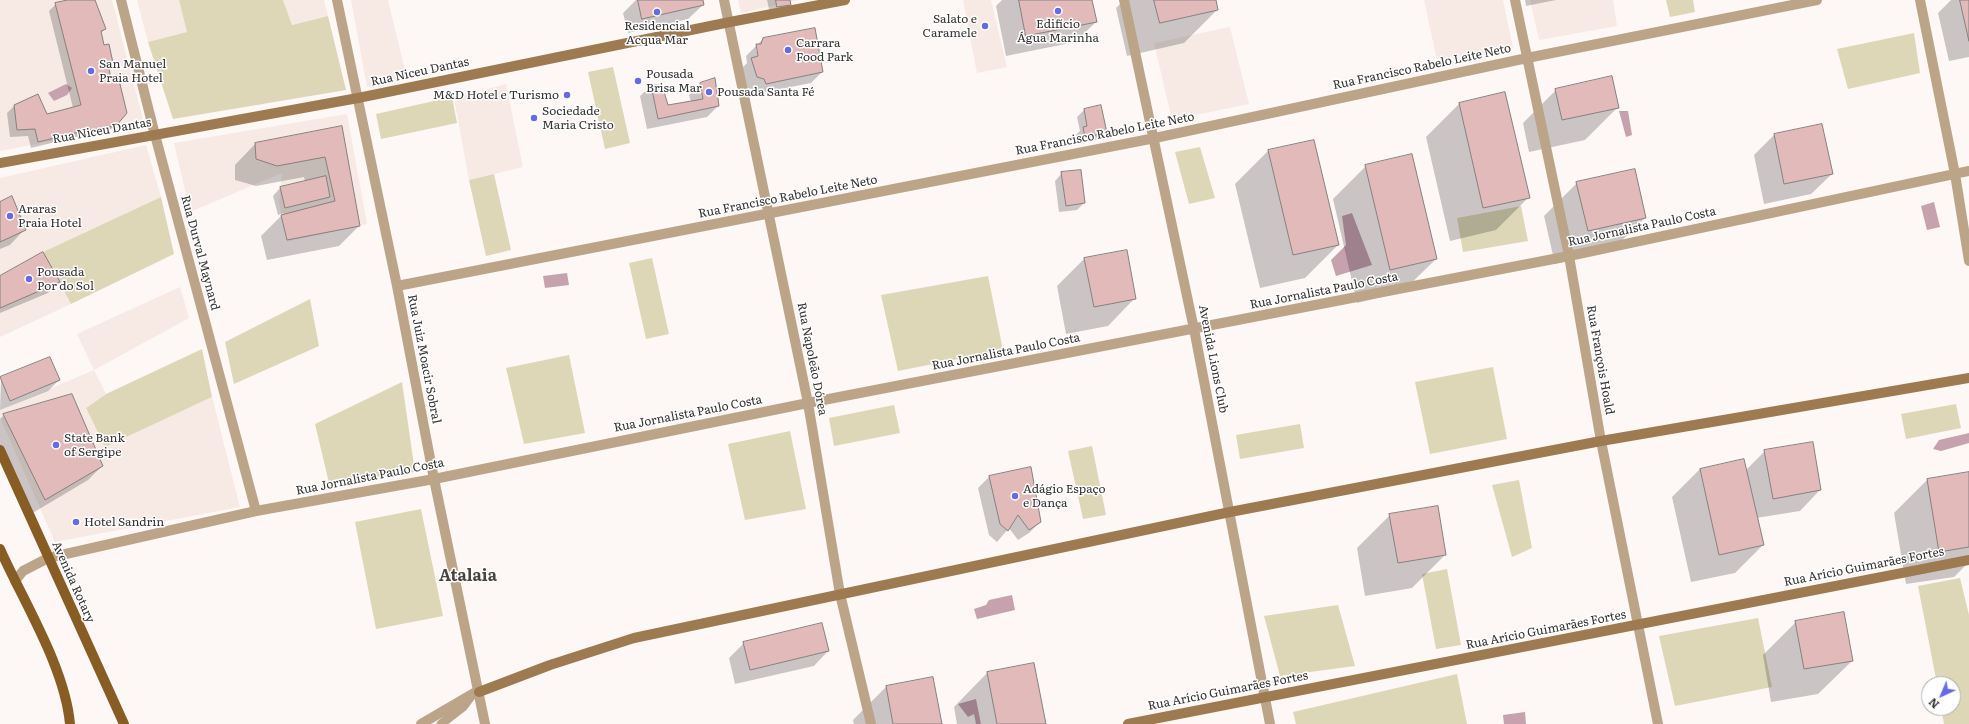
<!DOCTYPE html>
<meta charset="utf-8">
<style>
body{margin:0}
#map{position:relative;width:1969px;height:724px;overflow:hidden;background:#fdf7f5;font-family:Literata,serif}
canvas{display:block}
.north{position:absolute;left:1921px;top:676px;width:40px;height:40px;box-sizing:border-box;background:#fff;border:1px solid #aeadad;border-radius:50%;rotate:224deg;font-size:11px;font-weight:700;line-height:16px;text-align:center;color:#343231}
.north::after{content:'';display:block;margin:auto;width:14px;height:18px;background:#656be4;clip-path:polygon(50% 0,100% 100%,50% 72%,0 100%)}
</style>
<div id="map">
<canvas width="1969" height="724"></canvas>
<div class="north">N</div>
</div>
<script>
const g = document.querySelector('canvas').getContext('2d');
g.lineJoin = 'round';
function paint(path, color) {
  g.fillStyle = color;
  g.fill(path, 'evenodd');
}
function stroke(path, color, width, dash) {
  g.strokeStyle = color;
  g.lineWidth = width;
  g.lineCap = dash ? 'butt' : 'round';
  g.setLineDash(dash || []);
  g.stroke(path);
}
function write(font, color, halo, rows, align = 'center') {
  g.font = font + ' Literata,serif';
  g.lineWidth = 3;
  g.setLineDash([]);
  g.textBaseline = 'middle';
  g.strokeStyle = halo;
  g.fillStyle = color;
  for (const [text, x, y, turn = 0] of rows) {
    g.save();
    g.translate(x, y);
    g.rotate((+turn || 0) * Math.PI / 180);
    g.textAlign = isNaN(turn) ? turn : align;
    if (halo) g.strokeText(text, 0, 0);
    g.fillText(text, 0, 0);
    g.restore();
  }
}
const built = new Path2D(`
 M0,0H112L144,123L0,151Z
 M137,0H179L188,32L148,42Z
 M283,0H324L328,16L292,25Z
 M351,0H388L407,79L367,87Z
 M738,0H799L741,13Z
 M963,0H991L1007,67L977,73Z
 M1424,0H1503L1513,48L1437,60Z
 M1530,0H1613L1617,26L1539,40Z
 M1230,27L1249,104L1172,120L1154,43Z
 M506,84L523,167L469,180L454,98Z
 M347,114L367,224L287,242L279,202L282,173L190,212L174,143Z
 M146,145L161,197L43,252L71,304L0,337V178Z
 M180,287L189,318L94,370L106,394L86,408L105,447L212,397L240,507L55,542L0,418V410L94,370L77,334Z`);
const green = new Path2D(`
 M179,0H283L292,25L328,16L346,90L173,119L148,42L187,32Z
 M1666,0H1693L1695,12L1670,17Z
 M1914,33L1920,73L1848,89L1837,49Z
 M613,67L630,143L605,149L588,72Z
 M452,97L457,123L381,139L376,114Z
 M1200,147L1215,198L1189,204L1175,152Z
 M494,174L511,250L486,256L469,180Z
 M161,197L174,254L71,304L43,252Z
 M1521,206L1528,241L1463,252L1457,218Z
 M652,258L669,334L646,339L629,263Z
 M988,276L1003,350L898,371L881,295Z
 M310,299L319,346L234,384L225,342Z
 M202,349L212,397L105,447L86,408L106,394Z
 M569,355L585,433L524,444L506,368Z
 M1493,367L1507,439L1430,454L1415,382Z
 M402,382L415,472L329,483L315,424Z
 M1956,404L1961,428L1906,439L1901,414Z
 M894,405L900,433L834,446L829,418Z
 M1300,424L1304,448L1240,459L1236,435Z
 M790,431L806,509L745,520L728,444Z
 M1092,446L1106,515L1083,519L1068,451Z
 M1519,480L1532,548L1512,557L1492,485Z
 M421,509L443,616L376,629L355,522Z
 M1447,569L1461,645L1436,649L1422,574Z
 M1960,578L1969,615V724H1944L1941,708H1953V684H1937L1918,586Z
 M1338,605L1355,666L1280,676L1264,616Z
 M1758,618L1772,687L1675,706L1659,636Z
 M1457,674L1467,724H1296L1293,712Z`);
const water = new Path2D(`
 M66,84L72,88L67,95L54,101L48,93Z
 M1628,111L1632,135L1626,137L1619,111Z
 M1934,202L1940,227L1927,230L1921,206Z
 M1352,213L1372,265L1336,276L1331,260L1346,245L1342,216Z
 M567,273L569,285L545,288L543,276Z
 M1969,433V443L1941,451L1933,449L1939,440Z
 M1012,595L1015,610L977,619L974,609L986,605L989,600Z
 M976,699L981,724H976L974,714L968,717L958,704Z
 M1525,712L1526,724H1504L1503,715Z`);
const shadow = new Path2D(`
 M72,0H94L105,29L100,34L103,46L112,62L107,67L115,125L107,133L80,136L31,148L28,136L10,137L7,113L14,106L46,116L73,108L49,11L56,4Z
 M636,0H702L703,5L688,19L628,33L623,13Z
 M767,0H789L790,5L783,12L770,14Z
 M1002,0H1091L1096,22L1075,42L1006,56L996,6Z
 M1124,0H1215L1217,10L1184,43L1127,56L1116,8Z
 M1525,0H1556L1526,6Z
 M1951,0H1969V57L1949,61L1938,13Z
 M763,39L822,72L811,83L755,94L753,89L746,88L740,70L747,63L746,56ZM756,48H758L759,61Z
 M714,79L718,106L707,117L647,129L640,96L651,86H661L667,106L691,102L689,95L700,84Z
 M1556,90L1618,107L1585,140L1529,152L1523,123Z
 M1504,94L1529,197L1496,230L1450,241L1426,137L1459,104Z
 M1084,110L1106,132L1099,139L1078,144L1076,135L1080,131L1077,117Z
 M341,127L359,226L339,246L267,260L261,236L284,213L278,215L273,196L280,188L305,182L304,177L256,186L235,180V165L255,144Z
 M1774,135L1832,174L1811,194L1764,204L1754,155Z
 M1268,151L1338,245L1305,278L1260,288L1235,184Z
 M1366,166L1436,259L1402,292L1357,303L1333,199Z
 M1062,173L1084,203L1077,210L1059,212L1055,181Z
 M1577,183L1645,218L1611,251L1555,264L1544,216Z
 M0,204L24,230L10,245L0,249Z
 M1084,259L1135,298L1108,326L1066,334L1057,286Z
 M0,277L59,282L48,293L0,313Z
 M1,378L59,380L48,391L0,410Z
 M4,415L102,466L88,480L31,514L0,451V419Z
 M1765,451L1820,490L1800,511L1756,518L1763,545L1735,573L1691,582L1672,497L1700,469L1744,460L1746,470Z
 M1031,468L1040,522L1029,533L1018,540L1009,528L997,542L989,535L978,488L989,477Z
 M1969,473V562L1954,577L1906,584L1894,513L1927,480Z
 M1390,515L1445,555L1412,588L1365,596L1357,548Z
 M1796,622L1852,661L1818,694L1771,702L1763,655Z
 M744,643L828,651L814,666L735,684L729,658Z
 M987,673L1044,724H957L954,707Z
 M932,678L941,724H854L853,720L886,687Z`);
const building = new Path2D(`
 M68,0H95L106,29L101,31L104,45L109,44L113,63L108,65L111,78L118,76L127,113L116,126L88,130L38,142L35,129L17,130L14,105L38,94L47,114L81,105L55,3Z
 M638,0H703L704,5L642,19Z
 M776,0H790L791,5L777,7Z
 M1019,0H1092L1097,22L1026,36Z
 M1154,0H1216L1218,10L1160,23Z
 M1960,0H1969V41Z
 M815,28L823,72L766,84L764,79L757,77L751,58L758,56L756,44H761L763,38Z
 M1612,76L1619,108L1562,120L1555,89Z
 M715,78L719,106L658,119L651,85H662L668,105L703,99L700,83Z
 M1505,92L1530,198L1483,208L1459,103Z
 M1101,105L1107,133L1085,137L1083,127L1087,126L1084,109Z
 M1822,124L1833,174L1784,184L1774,134Z
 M342,126L360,226L287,240L281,215L335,201L325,157L277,166L256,159L255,143Z
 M1314,140L1339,245L1293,255L1268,150Z
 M1412,154L1437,259L1390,270L1365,165Z
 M1635,169L1646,218L1588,231L1576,182Z
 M1081,170L1085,203L1066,206L1061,172Z
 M326,176L330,197L285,208L280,187Z
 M12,196L26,230L0,242V202Z
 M1127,250L1136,299L1094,307L1084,258Z
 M43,252L60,282L0,308V276Z
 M50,357L60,380L10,401L0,377Z
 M72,394L103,466L45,500L3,414Z
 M1813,442L1821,490L1773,499L1764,450Z
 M1744,459L1764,545L1719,555L1700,469Z
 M1031,467L1041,522L1029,530L1018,515L1008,531L1000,524L989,476Z
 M1969,472V547L1939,552L1927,479Z
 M1438,506L1446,555L1398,563L1389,514Z
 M1844,612L1853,661L1804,669L1795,621Z
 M822,623L829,651L750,670L743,642Z
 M1034,663L1046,724H997L987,672Z
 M933,677L942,724H893L886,686Z`);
const lane = new Path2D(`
 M441,724L463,707L472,695`);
const street = new Path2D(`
 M121,0L155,135L256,511
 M337,0L397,286L434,479L485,724
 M724,0L808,403L840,594L871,724
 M1124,0L1194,329L1270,724
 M1515,0L1569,256L1601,441L1658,724
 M1920,0L1955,174L1969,261
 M397,286L1155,138L1527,58L1817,0
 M15,581L23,571L48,558L256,511L434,479L808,403L1569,256L1969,171
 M421,724L474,693L479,692`);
const secondary = new Path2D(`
 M0,163L358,98L730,22L845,0
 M479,692L550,665L634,638L1230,512L1601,441L1969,378
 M1128,724L1969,560`);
const primary = new Path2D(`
 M0,450L124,724
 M0,549C23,601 65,667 70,724`);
const markers = [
 [1058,11,4,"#656be4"],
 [657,12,4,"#656be4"],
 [985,26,4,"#656be4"],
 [788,50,4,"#656be4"],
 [91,71,4,"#656be4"],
 [638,81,4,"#656be4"],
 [709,92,4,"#656be4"],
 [567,95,4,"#656be4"],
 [534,118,4,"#656be4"],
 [10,216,4,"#656be4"],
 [29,279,4,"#656be4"],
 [56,445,4,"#656be4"],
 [1015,496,4,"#656be4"],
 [76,522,4,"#656be4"]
];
const poiNames = [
 ["Salato e",977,19,"right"],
 ["Caramele",977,33,"right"],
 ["Edifício",1058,24,"center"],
 ["Água Marinha",1058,38,"center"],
 ["Residencial",657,26,"center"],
 ["Acqua Mar",657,40,"center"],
 ["Carrara",796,43],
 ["Food Park",796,57],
 ["San Manuel",99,64],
 ["Praia Hotel",99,78],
 ["Pousada",646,74],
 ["Brisa Mar",646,88],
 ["Pousada Santa Fé",717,92],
 ["M&D Hotel e Turismo",559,95,"right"],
 ["Sociedade",542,111],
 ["Maria Cristo",542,125],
 ["Araras",18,209],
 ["Praia Hotel",18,223],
 ["Pousada",37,272],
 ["Por do Sol",37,286],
 ["State Bank",64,438],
 ["of Sergipe",64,452],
 ["Adágio Espaço",1023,489],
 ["e Dança",1023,503],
 ["Hotel Sandrin",84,522]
];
const streetNames = [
 ["Rua Francisco Rabelo Leite Neto",1422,67,-12],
 ["Rua Niceu Dantas",420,72,-12],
 ["Rua Niceu Dantas",102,131,-10],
 ["Rua Francisco Rabelo Leite Neto",1105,134,-11],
 ["Rua Francisco Rabelo Leite Neto",788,197,-11],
 ["Rua Jornalista Paulo Costa",1642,227,-12],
 ["Rua Durval Maynard",200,253,75],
 ["Rua Jornalista Paulo Costa",1324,291,-11],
 ["Rua Jornalista Paulo Costa",1006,352,-11],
 ["Rua Juiz Moacir Sobral",424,359,79],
 ["Rua Napoleão Dórea",812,359,79],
 ["Avenida Lions Club",1213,359,79],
 ["Rua François Hoald",1600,360,80],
 ["Rua Jornalista Paulo Costa",688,414,-11],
 ["Rua Jornalista Paulo Costa",370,477,-11],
 ["Rua Arício Guimarães Fortes",1864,567,-11],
 ["Avenida Rotary",73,582,66],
 ["Rua Arício Guimarães Fortes",1546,630,-11],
 ["Rua Arício Guimarães Fortes",1228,691,-11]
];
const districtNames = [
 ["Atalaia",468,576]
];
paint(built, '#f7eae4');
paint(green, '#ddd7b8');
paint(water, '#c6a2af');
paint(shadow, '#0003');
paint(building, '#e2bab9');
stroke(building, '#868080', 1);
stroke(lane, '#bca488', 9);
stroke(street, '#bca488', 10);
stroke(secondary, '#9d7a50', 10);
stroke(primary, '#875d24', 10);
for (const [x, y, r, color] of markers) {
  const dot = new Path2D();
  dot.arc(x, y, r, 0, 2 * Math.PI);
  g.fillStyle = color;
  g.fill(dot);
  stroke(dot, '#fff', 1.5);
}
write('12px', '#343231', '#fff', poiNames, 'left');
write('12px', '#343231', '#fff', streetNames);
write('bold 16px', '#494442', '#fff', districtNames);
</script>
